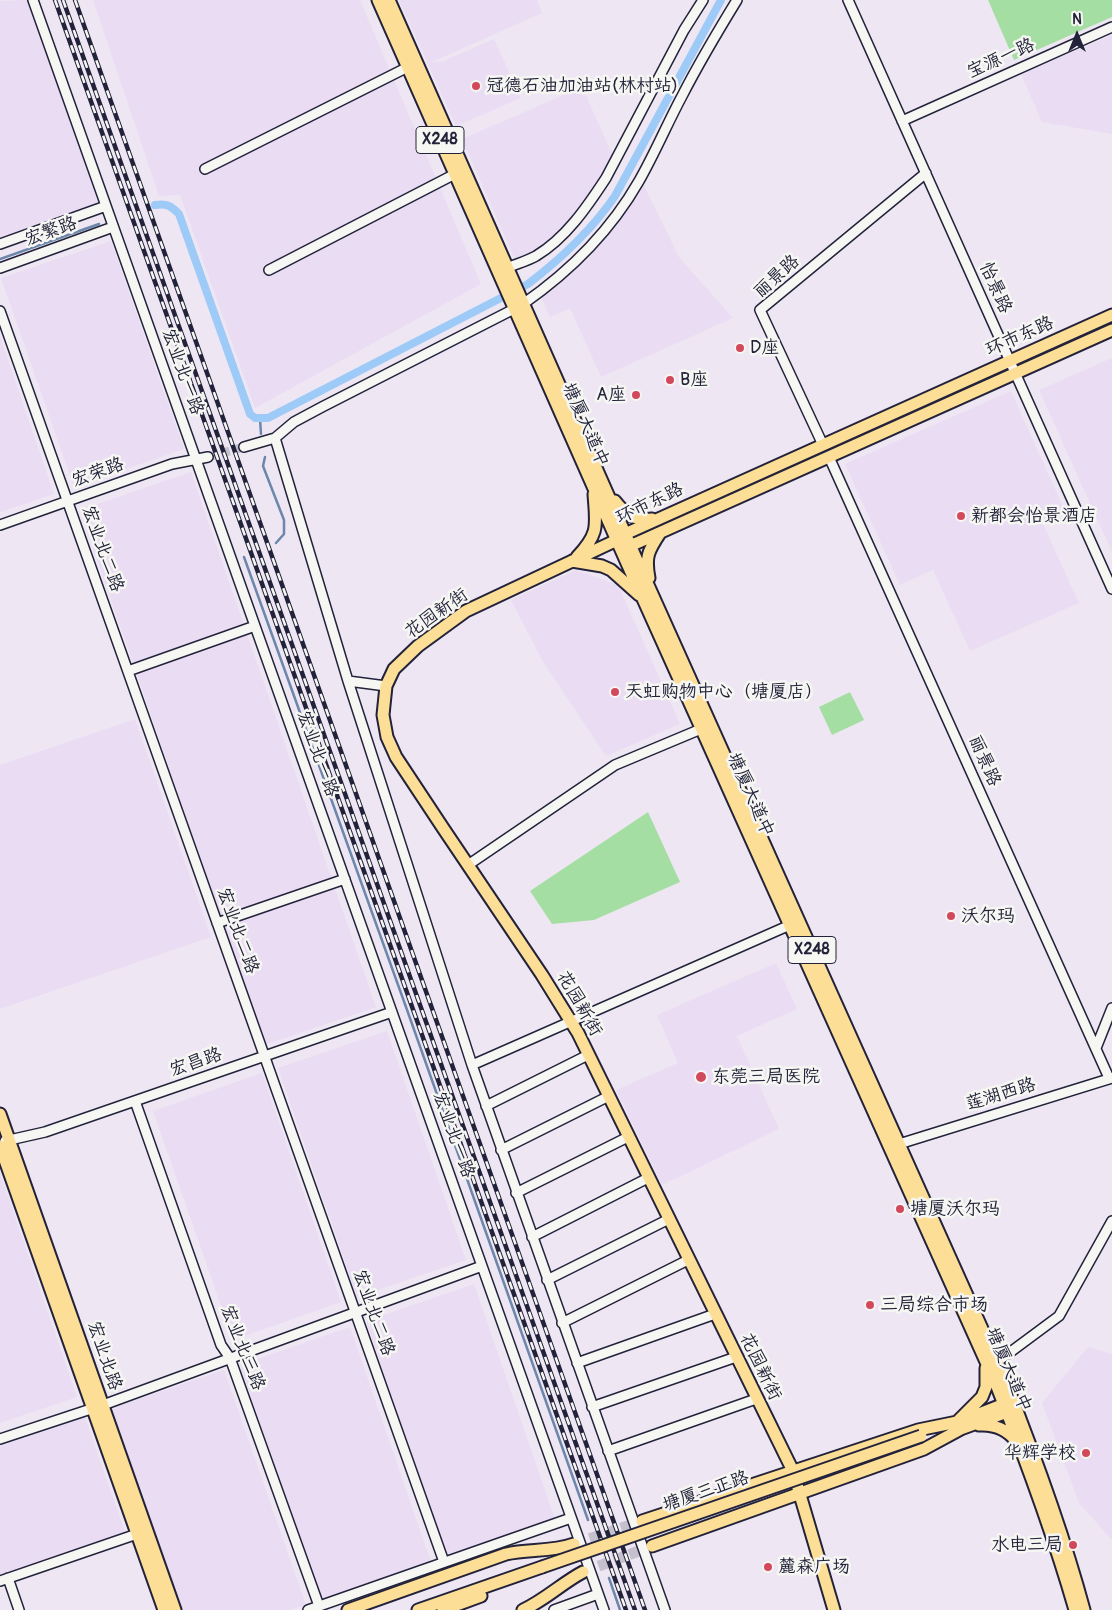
<!DOCTYPE html>
<meta charset="utf-8">
<style>
body{margin:0}
#map{position:relative;width:1112px;height:1610px;overflow:hidden;background:#eee7f3;font-family:Pangolin,sans-serif}
canvas{display:block}
.north{position:absolute;left:1052px;top:10px;width:50px;height:50px;-webkit-text-stroke:4px #f6f6f2;paint-order:stroke;rotate:0deg;font-size:14px;font-weight:700;line-height:20px;text-align:center;color:#22223b}
.north::after{content:'';display:block;margin:auto;width:18px;height:22px;background:#22223b;clip-path:polygon(50% 0,100% 100%,50% 72%,0 100%)}
</style>
<div id="map">
<canvas width="1112" height="1610"></canvas>
<div class="north">N</div>
</div>
<script>
const g = document.querySelector('canvas').getContext('2d');
g.lineJoin = 'round';
function paint(path, color) {
  g.fillStyle = color;
  g.fill(path, 'evenodd');
}
function stroke(path, color, width, dash) {
  g.strokeStyle = color;
  g.lineWidth = width;
  g.lineCap = dash ? 'butt' : 'round';
  g.setLineDash(dash || []);
  g.stroke(path);
}
function write(font, color, halo, rows, align = 'center') {
  g.font = font + ' Pangolin,"LXGW WenKai TC",sans-serif';
  g.lineWidth = 5;
  g.setLineDash([]);
  g.textBaseline = 'middle';
  g.strokeStyle = halo;
  g.fillStyle = color;
  for (const [text, x, y, turn = 0] of rows) {
    g.save();
    g.translate(x, y);
    g.rotate((+turn || 0) * Math.PI / 180);
    g.textAlign = isNaN(turn) ? turn : align;
    if (halo) g.strokeText(text, 0, 0);
    g.fillText(text, 0, 0);
    g.restore();
  }
}
const built = new Path2D(`
 M28,0L99,205L0,239V1Z
 M93,0H360L481,284L255,408L180,195L159,196Z
 M399,0H537L542,13L432,62L443,61L494,39L521,98L456,126Z
 M1112,35V134L1042,122L1021,74Z
 M582,87L613,156L603,176L588,197L570,220L552,240L533,253L515,260L462,139Z
 M643,184L679,257L733,318L601,377L570,308L550,317L541,297L559,283L590,253L618,219Z
 M111,241L184,449L74,487L1,278Z
 M0,336L54,494L0,512Z
 M1112,358V552L1039,390Z
 M1011,391L1065,511L1042,522L1079,603L970,651L933,570L900,585L845,464Z
 M191,472L376,1007L265,1045L80,510Z
 M576,570L618,585L680,724L606,756L542,660L511,600Z
 M135,719L211,937L0,1009V765Z
 M776,963L797,1009L737,1036L779,1129L662,1185L616,1090L678,1063L657,1015Z
 M387,1031L466,1260L357,1297L278,1068Z
 M262,1073L341,1302L233,1340L153,1111Z
 M0,1173L77,1397L0,1423Z
 M474,1284L555,1519L447,1556L366,1321Z
 M350,1327L431,1562L321,1599L240,1365Z
 M1088,1347L1112,1354V1540L1079,1503L1042,1403Z
 M224,1370L306,1605L290,1610H182L112,1408Z
 M85,1417L125,1532L0,1575V1446Z`);
const green = new Path2D(`
 M988,0H1112V17L1014,60Z
 M850,692L864,720L832,735L819,707Z
 M648,812L680,882L594,920L552,924L530,891Z`);
const stream = new Path2D(`
 M0,259L99,224
 M260,419L261,434
 M265,457L263,466L284,520V534L276,543
 M244,557L406,1007L588,1520
 M609,1578L620,1610`);
const canal = new Path2D(`
 M155,205C167,203 171,206 179,214L250,414L255,418H268L528,284C562,258 591,231 615,196L721,0`);
const minorTunnel = new Path2D(`
 M208,457L244,447`);
const majorTunnel = new Path2D(`
 M574,1544L642,1521
 M583,1572L652,1546`);
const minor = new Path2D(`
 M33,0L604,1610
 M848,0L1112,589
 M902,121L1112,27
 M205,169L408,67
 M0,244L106,206
 M0,268L113,227
 M507,268C516,264 527,261 536,256C566,238 587,207 606,178L684,30L703,0
 M269,270L455,174
 M523,304C569,272 611,230 639,181C655,153 667,124 682,96C699,63 718,31 737,0
 M0,311L444,1562
 M275,438L348,681L472,1065L665,1610
 M823,445L760,310L926,173
 M244,447L275,438L294,422L322,407L514,309
 M829,457L1109,1078
 M0,525L172,464L208,457
 M128,671L255,626
 M348,681L386,686
 M468,865L615,765L701,729
 M217,923L345,879
 M1096,1048L1112,1008
 M472,1065L790,925
 M135,1101L221,1345L230,1358L319,1606
 M486,1106L588,1055
 M5,1141L45,1132L392,1012
 M899,1144L1112,1078
 M501,1150L609,1096
 M516,1193L628,1137
 M532,1237L648,1178
 M547,1280L669,1219
 M562,1323L688,1260
 M997,1362L1059,1316L1112,1221
 M577,1363L715,1314
 M592,1407L736,1357
 M0,1439L103,1405L482,1266
 M608,1451L756,1399
 M8,1578L19,1610
 M0,1581L137,1534
 M308,1610L571,1518
 M554,1610L598,1594`);
const major = new Path2D(`
 M378,0L626,561L996,1384C1025,1458 1053,1533 1075,1610
 M389,0L635,556L1005,1380C1035,1456 1063,1532 1084,1610
 M615,501C625,514 635,521 652,519
 M623,543L630,546L1112,330
 M577,557C600,533 596,525 594,494
 M572,561L602,566L611,570L639,595
 M649,578C645,557 648,551 660,533
 M0,1114L175,1610
 M0,1146L164,1610
 M961,1421L1004,1404
 M979,1425C994,1424 1008,1430 1017,1442
 M955,1431L1007,1412
 M642,1521L918,1430L957,1422L982,1397L986,1387V1368
 M652,1546L924,1449L961,1429
 M348,1610L506,1554C528,1549 552,1552 574,1544
 M418,1610L542,1567
 M443,1610L481,1596
 M523,1610C545,1600 562,1583 583,1572
 M834,1610L793,1471L578,1033L542,975L443,828L396,757L387,737L383,715L386,686L394,669L418,646L466,611L617,540L625,534L1112,315`);
const rail = new Path2D(`
 M55,0L626,1610
 M63,0L635,1610
 M75,0L645,1610`);
const majorBridge = new Path2D(`
 M542,1567L921,1436`);
const markers = [
 [476,86,5,"#d1495b"],
 [740,348,5,"#d1495b"],
 [670,380,5,"#d1495b"],
 [636,395,5,"#d1495b"],
 [961,516,5,"#d1495b"],
 [615,692,5,"#d1495b"],
 [951,916,5,"#d1495b"],
 [701,1077,6,"#d1495b"],
 [900,1209,5,"#d1495b"],
 [870,1305,5,"#d1495b"],
 [1086,1453,5,"#d1495b"],
 [1073,1545,5,"#d1495b"],
 [768,1567,5,"#d1495b"]
];
const shields = [
 [440,140,48],
 [812,950,48]
];
const shieldNames = [
 ["X248",440,140],
 ["X248",812,950]
];
const streetNames = [
 ["宝源一路",1001,59,-24],
 ["宏繁路",51,232,-20],
 ["丽景路",777,277,-42],
 ["怡景路",995,288,66],
 ["环市东路",1020,337,-24],
 ["宏业北一路",182,372,70],
 ["塘厦大道中",585,425,66],
 ["宏荣路",98,473,-20],
 ["环市东路",650,504,-26],
 ["宏业北二路",102,549,70],
 ["花园新街",437,614,-35],
 ["宏业北一路",317,754,70],
 ["丽景路",984,761,66],
 ["塘厦大道中",750,795,66],
 ["宏业北二路",237,931,70],
 ["花园新街",579,1004,60],
 ["宏昌路",196,1063,-19],
 ["莲湖西路",1001,1095,-17],
 ["宏业北一路",453,1135,70],
 ["宏业北二路",373,1313,70],
 ["宏业北三路",242,1348,68],
 ["宏业北路",104,1356,71],
 ["花园新街",760,1367,64],
 ["塘厦大道中",1008,1370,67],
 ["塘厦三正路",706,1492,-19]
];
const poiNames = [
 ["冠德石油加油站(林村站)",486,86],
 ["D座",750,348],
 ["B座",680,380],
 ["A座",626,395,"right"],
 ["新都会怡景酒店",971,516],
 ["天虹购物中心（塘厦店）",625,692],
 ["沃尔玛",961,916],
 ["东莞三局医院",712,1077],
 ["塘厦沃尔玛",910,1209],
 ["三局综合市场",880,1305],
 ["华辉学校",1076,1453,"right"],
 ["水电三局",1063,1545,"right"],
 ["麓森广场",778,1567]
];
paint(built, '#e9dcf3');
paint(green, '#a5dea3');
stroke(stream, '#6c87ac', 2.5);
stroke(canal, '#9dcaf7', 8);
stroke(minorTunnel, '#c5c0ce', 9, [9, 4.5]);
stroke(majorTunnel, '#c5c0ce', 11, [11, 5.5]);
stroke(minor, '#22223b', 12);
stroke(major, '#22223b', 15);
stroke(minor, '#f6f6f2', 9);
stroke(major, '#fdde96', 11);
stroke(rail, '#22223b', 4.5);
stroke(rail, '#f6f6f2', 2.5, [8]);
stroke(majorBridge, '#22223b', 15, []);
stroke(majorBridge, '#fdde96', 11);
for (const [x, y, r, color] of markers) {
  const dot = new Path2D();
  dot.arc(x, y, r, 0, 2 * Math.PI);
  g.fillStyle = color;
  g.fill(dot);
  stroke(dot, '#f6f6f2', 2);
}
for (const [x, y, w] of shields) {
  const box = new Path2D();
  box.roundRect(x - w / 2, y - 13.5, w, 27, 4);
  g.fillStyle = '#f6f6f2';
  g.fill(box);
  stroke(box, '#22223b', 1);
}
write('bold 16px', '#22223b', null, shieldNames);
write('18px', '#22223b', '#f6f6f2', streetNames);
write('18px', '#22223b', '#f6f6f2', poiNames, 'left');
</script>
